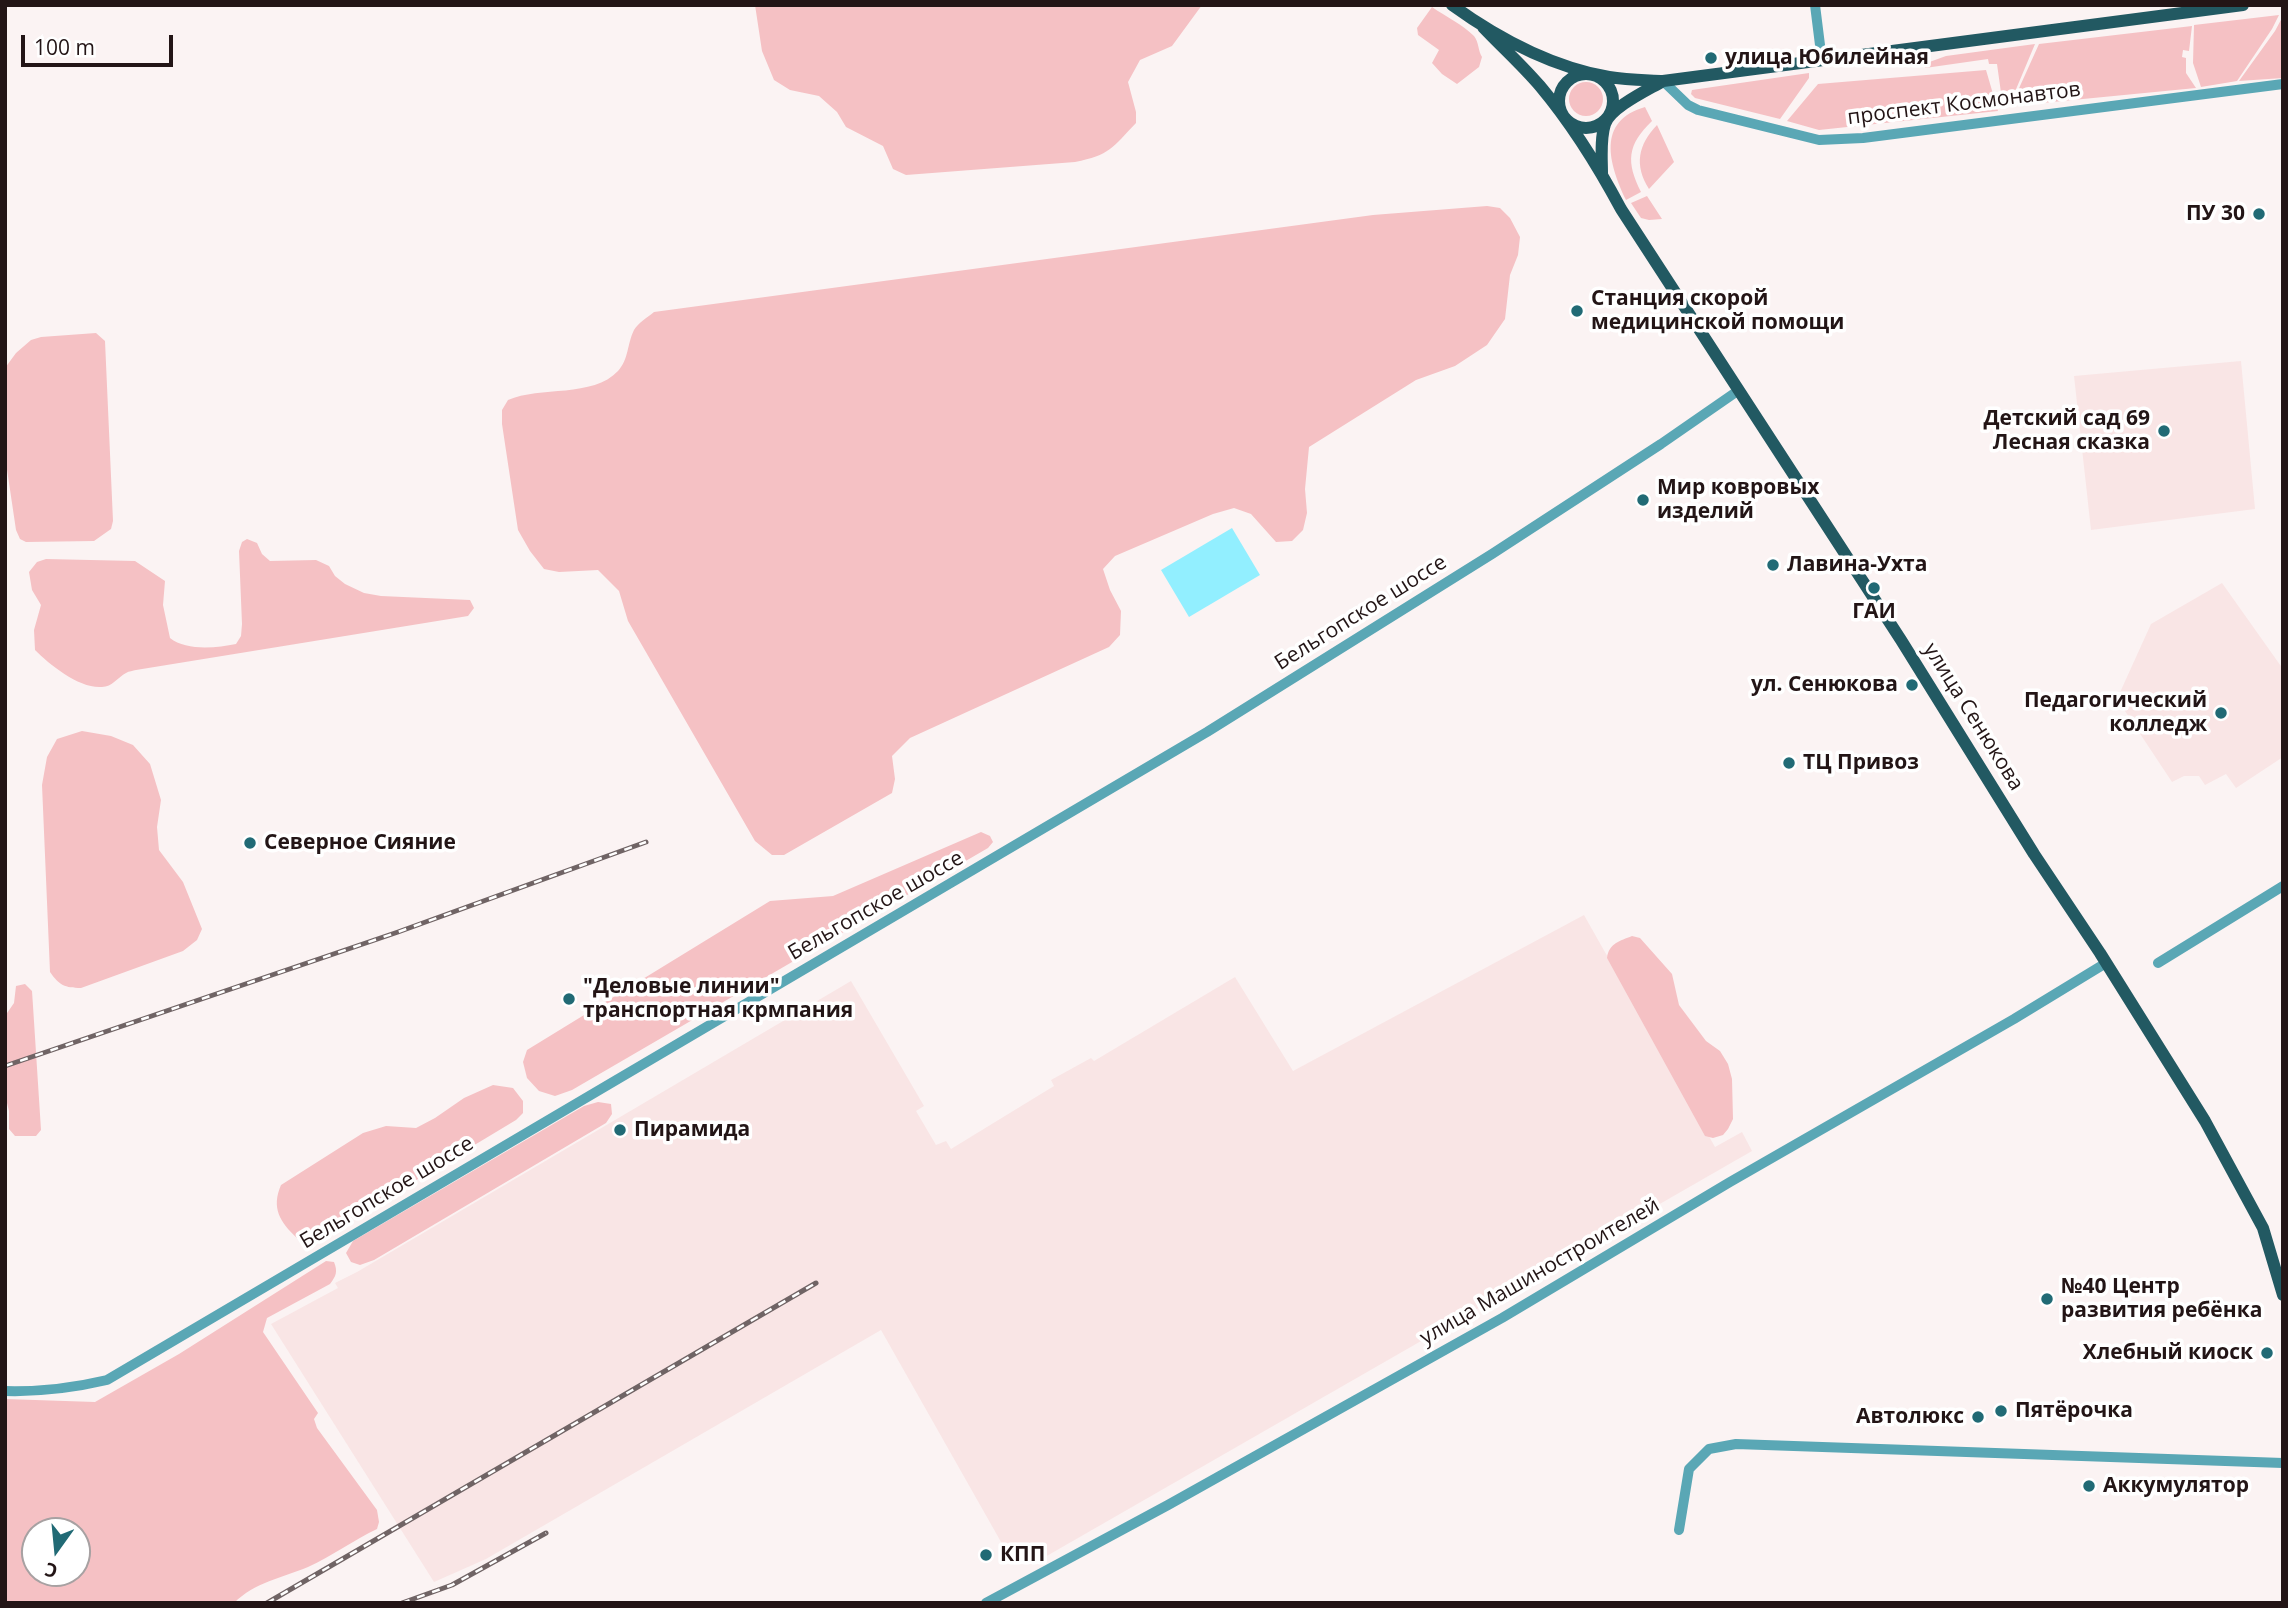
<!DOCTYPE html>
<meta charset="utf-8">
<style>
body{margin:0}
#map{position:relative;width:2288px;height:1608px;overflow:hidden;background:#fbf3f3;font-family:"Open Sans",sans-serif}
canvas{display:block}
.frame{position:absolute;inset:0;border:7px solid #231516;pointer-events:none}
.north{position:absolute;left:21px;top:1517px;width:70px;height:70px;box-sizing:border-box;background:#fff;border:2px solid #a7a1a2;border-radius:50%;rotate:195deg;font-size:19px;font-weight:700;line-height:28px;text-align:center;color:#231516}
.north::after{content:'';display:block;margin:auto;width:24px;height:32px;background:#216a75;clip-path:polygon(50% 0,100% 100%,50% 72%,0 100%)}
.scale{position:absolute;left:21px;top:35px;width:152px;height:32px;box-sizing:border-box;border:4px solid #231516;border-top:0;padding-left:9px;font-size:21px;line-height:24px;white-space:nowrap;color:#231516;-webkit-text-stroke:5px #fff;paint-order:stroke}
</style>
<div id="map">
<canvas width="2288" height="1608"></canvas>
<div class="frame"></div>
<div class="north">С</div>
<div class="scale">100 m</div>
</div>
<script>
const g = document.querySelector('canvas').getContext('2d');
g.lineJoin = 'round';
function paint(path, color) {
  g.fillStyle = color;
  g.fill(path, 'evenodd');
}
function stroke(path, color, width, dash) {
  g.strokeStyle = color;
  g.lineWidth = width;
  g.lineCap = dash ? 'butt' : 'round';
  g.setLineDash(dash || []);
  g.stroke(path);
}
function write(font, color, halo, rows, align = 'center') {
  g.font = font + ' "Open Sans",sans-serif';
  g.lineWidth = 7;
  g.setLineDash([]);
  g.textBaseline = 'middle';
  g.strokeStyle = halo;
  g.fillStyle = color;
  for (const [text, x, y, turn = 0] of rows) {
    g.save();
    g.translate(x, y);
    g.rotate((+turn || 0) * Math.PI / 180);
    g.textAlign = isNaN(turn) ? turn : align;
    if (halo) g.strokeText(text, 0, 0);
    g.fillText(text, 0, 0);
    g.restore();
  }
}
const built = new Path2D(`
 M2241,361L2255,509L2091,530L2074,376Z
 M2222,583L2283,669V757L2236,788L2226,774L2205,785L2199,776H2184L2172,782L2117,699L2151,624Z
 M1584,915L1715,1147L1742,1132L1752,1151L1031,1565L1005,1549L881,1330L486,1559L434,1582L271,1324L338,1288L335,1283L357,1272L851,981L924,1106L916,1111L936,1145L946,1141L951,1149L1054,1086L1051,1080L1091,1058L1094,1061L1235,977L1293,1071Z`);
const green = new Path2D(`
 M755,5H1202L1172,46L1140,60L1128,82L1136,112V123C1112,148 1110,155 1075,162L906,175L893,169L883,146L846,127L837,112L819,96L790,90L774,80L762,51Z
 M1432,7C1445,16 1463,25 1474,36C1479,42 1478,51 1482,57L1479,67L1457,84L1442,74L1432,63L1439,50L1418,35L1417,28Z
 M2279,15L2272,29L2237,81L2201,87L2193,63L2194,25Z
 M2283,16V78L2239,81L2275,31Z
 M2192,26L2189,51L2183,50L2182,57L2186,58V73L2196,88L2011,106L2039,44Z
 M2035,44L2009,106L2003,107L1997,64H1989L1988,59L1925,68L1924,64L1946,56Z
 M1986,70L1998,111L1819,130L1787,121L1818,84Z
 M1809,73V78L1780,119L1695,98L1691,94L1692,90Z
 M1569 99a17 17 0 1 1 34 0a17 17 0 1 1-34 0Z
 M1645,107L1652,121C1627,145 1626,162 1641,192L1626,200C1609,164 1596,121 1645,107Z
 M1657,125L1674,162L1649,189C1634,165 1638,145 1657,125Z
 M1647,196L1662,219L1649,220L1641,218L1631,203Z
 M1487,206L1500,208L1510,218L1520,237L1518,255L1510,275L1505,319L1487,345L1455,366L1416,380L1309,447L1305,489L1307,513L1303,530L1292,541L1276,542L1251,514L1234,508L1213,514L1115,556L1103,569L1110,590L1121,611L1120,635L1109,647L910,738L892,756L895,779L892,793L784,855H772L755,841L628,621L619,591L598,570L559,572L544,569L530,551L518,530L502,424V410L508,400C540,386 593,398 618,371C629,359 627,344 634,330C638,323 648,317 654,312L1373,215Z
 M96,333L105,341L113,521L111,529L94,541L26,542L20,539L16,530L5,456V368L16,353L31,340L41,337Z
 M247,539L257,543L262,554L270,561L316,560L329,566L335,576L345,584L364,593L381,596L470,600L474,608L468,616L136,670C133,671 129,671 126,673C118,677 112,687 102,687C80,689 50,665 35,650L34,630L41,605L32,590L29,572L37,562L46,559L135,561L165,581L163,605L170,638C186,651 216,648 236,644L241,636L242,624L239,551L242,542Z
 M82,731L111,736L133,745L150,764L161,800L157,827L159,850L183,882L202,929L197,940L183,951L81,988C65,988 59,985 50,972L42,785L47,757L57,739Z
 M981,832L990,836L993,842L988,848L572,1090L555,1096L539,1091L527,1078L523,1062L527,1050L770,901L833,896Z
 M1632,936L1640,938L1672,974L1679,1005L1706,1041L1720,1051L1728,1064L1732,1079L1733,1119L1728,1129L1723,1135L1713,1138L1705,1136L1607,958C1609,943 1620,941 1632,936Z
 M25,984L32,991L33,1006L41,1130L36,1136H15L9,1129V1111L5,1095V1016L14,1003L16,986Z
 M493,1085L513,1088L523,1101V1113L516,1120L325,1235L310,1238H297C280,1222 271,1208 281,1185L363,1133L386,1126L416,1128L435,1118L464,1098Z
 M598,1102L611,1104L612,1114L606,1123L374,1260L360,1265L351,1262L346,1253L353,1241L584,1106Z
 M326,1261L334,1262C338,1272 336,1276 330,1284L267,1318L263,1332L318,1413L314,1419L317,1428L377,1510L379,1522L377,1529C354,1540 332,1556 308,1567C282,1578 255,1582 234,1603H5V1399L95,1402L179,1354ZM35,1531H77V1573H35Z`);
const water = new Path2D(`
 M1232,528L1260,575L1189,617L1161,570Z`);
const minor = new Path2D(`
 M1815,5L1822,61
 M1663,81L1688,105L1698,110L1819,140L1863,138L2283,84
 M2158,963L2283,886
 M5,1391C41,1392 73,1388 107,1380L1207,732L1492,554L1661,444L1739,390
 M1679,1530L1689,1469L1709,1449L1736,1444L2283,1463
 M986,1603L1168,1505L1502,1318L1730,1182L2014,1019L2106,963`);
const major = new Path2D(`
 M1452,5C1499,39 1552,67 1609,77C1627,80 1645,80 1663,81L2243,5
 M1483,27C1502,47 1522,65 1540,86C1571,123 1598,166 1621,209L1901,640L2034,854L2100,953L2205,1121L2263,1228L2283,1295
 M1559 101a27 27 0 1 1 54 0a27 27 0 1 1-54 0Z
 M1602,174C1602,158 1600,139 1605,124C1611,107 1648,90 1663,81`);
const rail = new Path2D(`
 M5,1066L398,932L646,842
 M267,1603L816,1283
 M402,1603L452,1585L546,1533`);
const markers = [
 [1711,58,7,"#216a75"],
 [2259,214,7,"#216a75"],
 [1577,311,7,"#216a75"],
 [2164,431,7,"#216a75"],
 [1643,500,7,"#216a75"],
 [1773,565,7,"#216a75"],
 [1874,588,7,"#216a75"],
 [1912,685,7,"#216a75"],
 [2221,713,7,"#216a75"],
 [1789,763,7,"#216a75"],
 [250,843,7,"#216a75"],
 [569,999,7,"#216a75"],
 [620,1130,7,"#216a75"],
 [2047,1299,7,"#216a75"],
 [2267,1353,7,"#216a75"],
 [2001,1411,7,"#216a75"],
 [1978,1417,7,"#216a75"],
 [2089,1486,7,"#216a75"],
 [986,1555,7,"#216a75"]
];
const poiNames = [
 ["улица Юбилейная",1725,58],
 ["ПУ 30",2245,214,"right"],
 ["Станция скорой",1591,299],
 ["медицинской помощи",1591,323],
 ["Детский сад 69",2150,419,"right"],
 ["Лесная сказка",2150,443,"right"],
 ["Мир ковровых",1657,488],
 ["изделий",1657,512],
 ["Лавина-Ухта",1787,565],
 ["ГАИ",1874,612,"center"],
 ["ул. Сенюкова",1898,685,"right"],
 ["Педагогический",2207,701,"right"],
 ["колледж",2207,725,"right"],
 ["ТЦ Привоз",1803,763],
 ["Северное Сияние",264,843],
 ["\"Деловые линии\"",583,987],
 ["транспортная крмпания",583,1011],
 ["Пирамида",634,1130],
 ["№40 Центр",2061,1287],
 ["развития ребёнка",2061,1311],
 ["Хлебный киоск",2253,1353,"right"],
 ["Пятёрочка",2015,1411],
 ["Автолюкс",1964,1417,"right"],
 ["Аккумулятор",2103,1486],
 ["КПП",1000,1555]
];
const streetNames = [
 ["проспект Космонавтов",1964,104,-7],
 ["Бельгопское шоссе",1361,613,-32],
 ["улица Сенюкова",1973,717,58],
 ["Бельгопское шоссе",876,906,-30],
 ["Бельгопское шоссе",387,1193,-31],
 ["улица Машиностроителей",1540,1272,-30]
];
paint(built, '#f9e5e5');
paint(green, '#f5c1c4');
paint(water, '#92efff');
stroke(minor, '#5aa7b5', 10);
stroke(major, '#225962', 12);
stroke(rail, '#706465', 5);
stroke(rail, '#fff', 2.5, [8]);
for (const [x, y, r, color] of markers) {
  const dot = new Path2D();
  dot.arc(x, y, r, 0, 2 * Math.PI);
  g.fillStyle = color;
  g.fill(dot);
  stroke(dot, '#fff', 2.5);
}
write('bold 21px', '#231516', '#fff', poiNames, 'left');
write('21px', '#231516', '#fff', streetNames);
</script>
